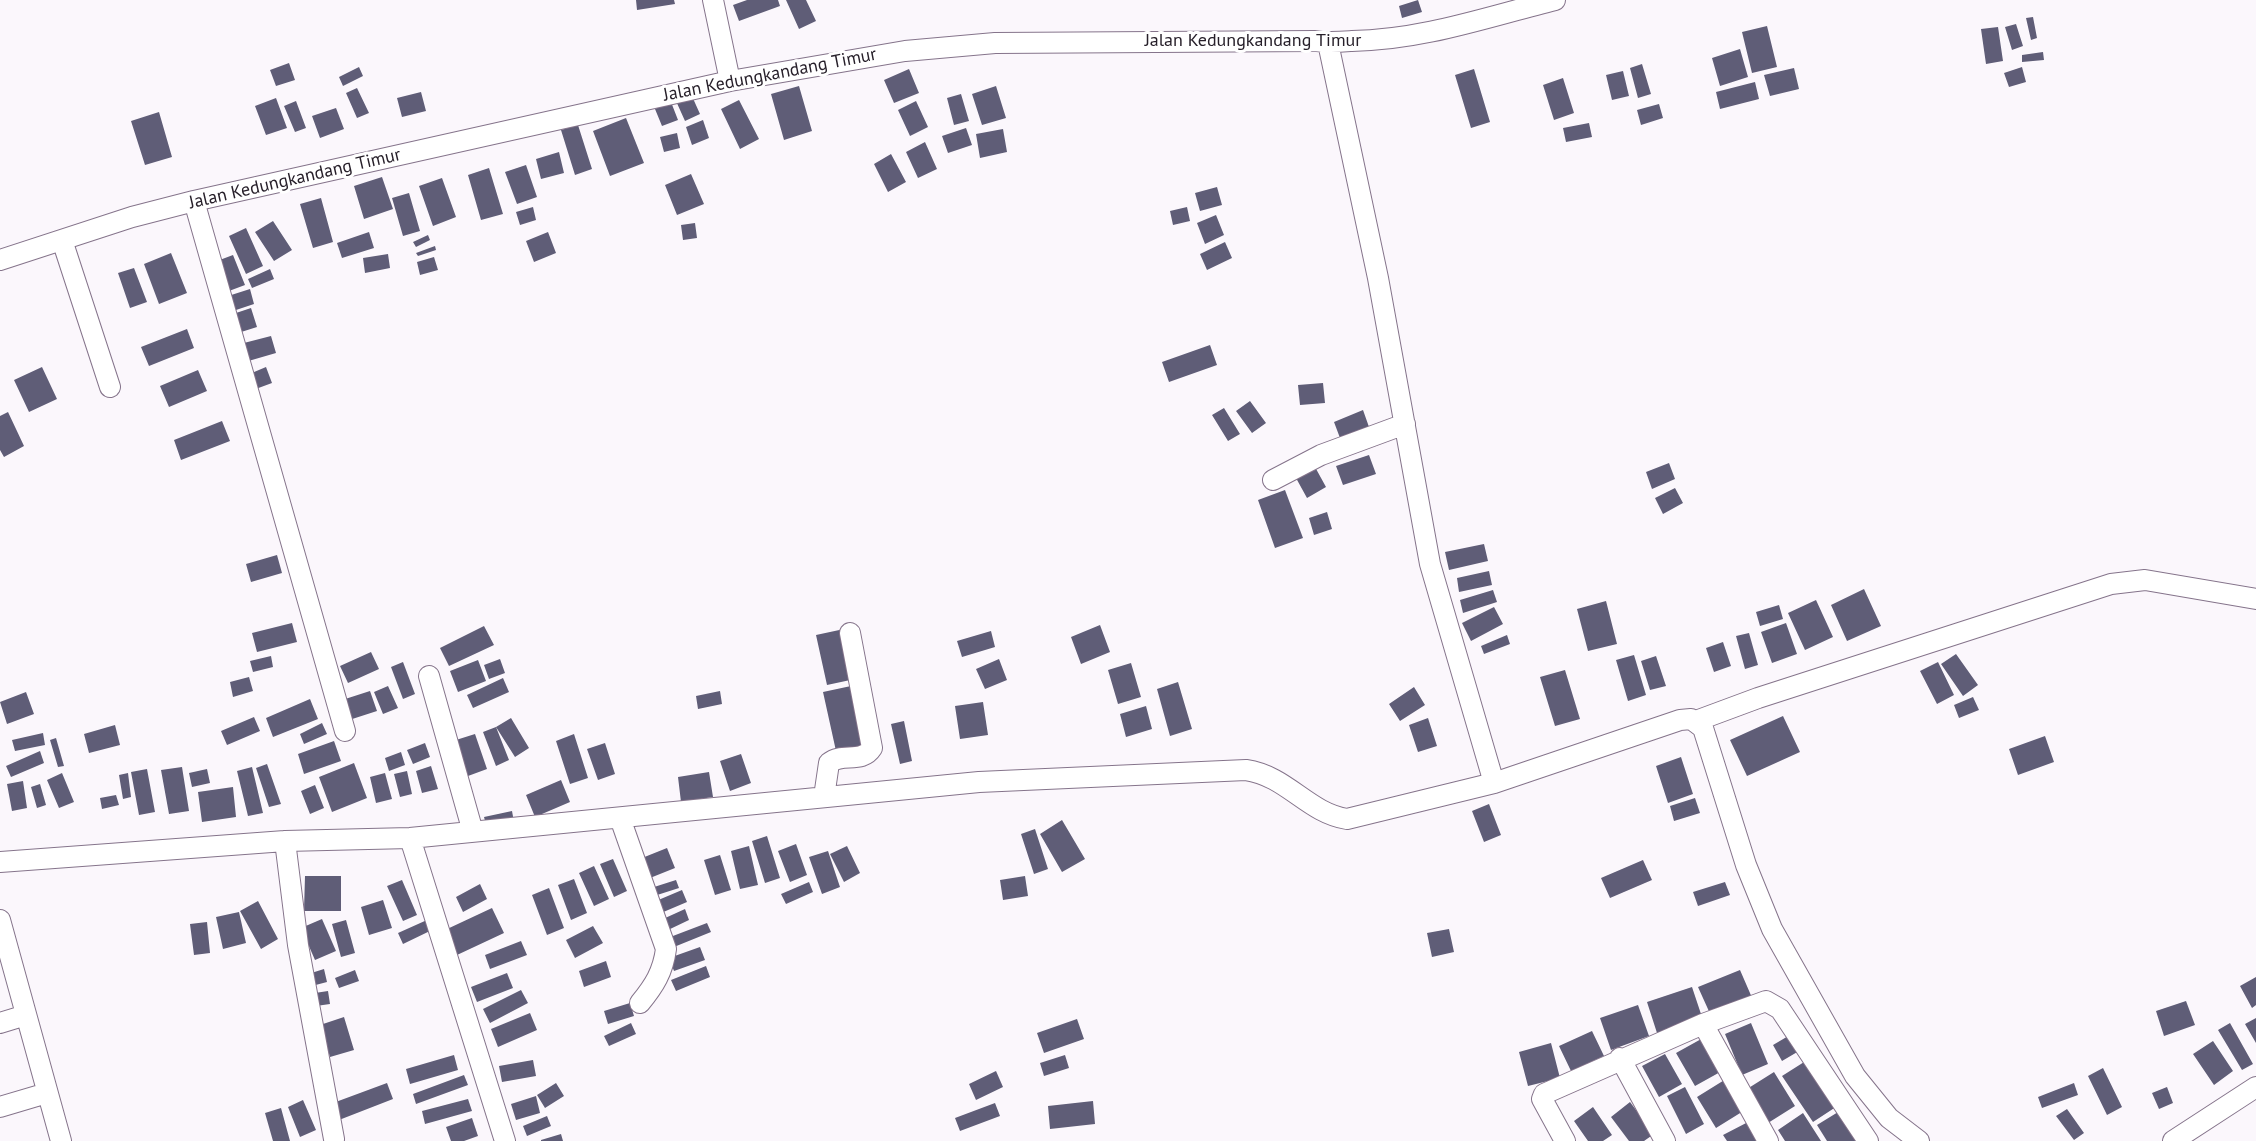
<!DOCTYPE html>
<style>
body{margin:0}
canvas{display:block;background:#fbf7fc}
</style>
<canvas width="2256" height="1141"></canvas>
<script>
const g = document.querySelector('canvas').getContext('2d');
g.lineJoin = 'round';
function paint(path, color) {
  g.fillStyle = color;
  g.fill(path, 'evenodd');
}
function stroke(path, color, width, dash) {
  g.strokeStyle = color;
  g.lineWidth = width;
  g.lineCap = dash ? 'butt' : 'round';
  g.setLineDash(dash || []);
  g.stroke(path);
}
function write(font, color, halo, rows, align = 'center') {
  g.font = font + ' "PT Sans",sans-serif';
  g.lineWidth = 6;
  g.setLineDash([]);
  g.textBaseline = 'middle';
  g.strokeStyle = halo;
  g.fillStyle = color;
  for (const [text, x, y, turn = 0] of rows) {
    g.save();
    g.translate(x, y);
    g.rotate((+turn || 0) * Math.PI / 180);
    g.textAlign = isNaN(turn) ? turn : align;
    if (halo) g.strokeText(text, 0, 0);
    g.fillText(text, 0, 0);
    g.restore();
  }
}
const building = new Path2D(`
 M636,0H674L675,4L637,10Z
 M747,0H778L780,6L739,21L733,5Z
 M786,0H806L816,21L799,29Z
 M1418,0L1422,12L1402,18L1399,6Z
 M2033,17L2037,38L2031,40L2026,18Z
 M2016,24L2023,46L2012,50L2005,27Z
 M1767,26L1777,67L1752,73L1742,32Z
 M1998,27L2003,61L1986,64L1981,29Z
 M1740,49L1748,77L1720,86L1712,58Z
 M2043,52L2044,60L2022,62V55Z
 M289,63L295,80L276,86L270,70Z
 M1642,64L1651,94L1638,98L1630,68Z
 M359,67L363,76L343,86L339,77Z
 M2022,67L2026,82L2009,87L2004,73Z
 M1794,68L1799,89L1770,96L1764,75Z
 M909,69L919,93L894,103L884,80Z
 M1474,69L1490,122L1471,128L1455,75Z
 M1623,71L1629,96L1612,100L1606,75Z
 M1563,78L1574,113L1554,120L1543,85Z
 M1755,82L1759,99L1720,109L1716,92Z
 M799,86L812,131L784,140L771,94Z
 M996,86L1006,118L982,125L972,94Z
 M357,88L369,113L357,118L346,93Z
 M421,92L426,111L402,117L397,98Z
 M691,94L700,114L685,121L676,101Z
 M961,94L969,121L954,125L947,98Z
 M276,98L287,128L266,135L255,106Z
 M739,100L759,139L740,149L721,109Z
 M296,101L306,128L295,132L284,106Z
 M916,101L928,127L910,136L898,110Z
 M671,102L678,120L662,126L655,109Z
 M1659,104L1663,118L1641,125L1637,110Z
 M336,108L344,129L320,138L312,116Z
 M159,112L172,157L145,165L131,121Z
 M626,118L644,163L610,176L593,131Z
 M703,120L709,138L692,145L686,127Z
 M1589,123L1592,137L1566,142L1563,128Z
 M578,125L592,169L575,175L561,130Z
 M966,128L972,145L948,153L942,136Z
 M1003,129L1007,152L980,158L976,134Z
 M677,133L680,148L664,152L660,137Z
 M925,142L937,169L918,178L906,152Z
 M559,152L564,173L541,179L536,159Z
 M891,154L906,182L888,192L874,164Z
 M526,165L537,197L517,204L505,172Z
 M489,168L503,214L481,220L468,175Z
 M691,174L704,204L677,215L665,185Z
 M382,177L393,209L364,219L354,186Z
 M442,178L456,217L433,226L419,186Z
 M1217,187L1222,205L1200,211L1195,193Z
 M409,193L420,231L403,236L392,198Z
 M321,198L333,242L313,248L300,204Z
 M533,207L536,220L520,225L516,212Z
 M1187,207L1190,221L1173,225L1170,211Z
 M1216,215L1224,235L1205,244L1197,223Z
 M273,221L292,250L274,261L255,232Z
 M695,223L697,238L683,240L681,225Z
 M246,228L263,266L246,274L229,236Z
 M369,232L374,248L342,258L337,243Z
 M548,232L556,253L534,262L526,241Z
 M428,235L430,240L416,247L413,242Z
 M1225,242L1232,258L1207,270L1200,254Z
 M435,246L436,250L418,256L416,253Z
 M171,253L187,293L159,304L144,264Z
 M388,254L390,268L365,273L363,258Z
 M233,255L245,285L229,291L217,261Z
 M434,257L438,270L420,275L417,262Z
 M134,268L147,302L130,308L118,273Z
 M270,269L274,279L252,288L248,279Z
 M250,289L254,304L230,312L225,297Z
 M251,308L257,327L238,333L233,314Z
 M187,329L194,348L149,366L141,347Z
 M271,336L276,353L245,362L240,344Z
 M1210,345L1217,365L1169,382L1162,362Z
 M42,367L57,399L29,412L14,380Z
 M266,367L272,383L253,390L247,375Z
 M198,370L207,391L169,407L160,386Z
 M1323,383L1325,403L1300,405L1298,385Z
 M1250,401L1266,423L1252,433L1236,411Z
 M1224,408L1240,434L1228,441L1212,415Z
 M1363,410L1369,427L1340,438L1334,422Z
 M8,412L24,446L4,457L0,450V416Z
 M222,421L230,441L181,460L174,440Z
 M1369,455L1376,474L1343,485L1336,466Z
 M1669,463L1675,479L1652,489L1646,472Z
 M1315,467L1326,487L1307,498L1296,478Z
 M1675,488L1683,503L1663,514L1655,498Z
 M1285,490L1303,538L1275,548L1258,500Z
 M1327,512L1332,529L1314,535L1309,518Z
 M1484,544L1488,561L1449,570L1445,552Z
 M277,555L282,573L251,582L246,564Z
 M1489,571L1492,585L1459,592L1457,578Z
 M1864,589L1881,626L1847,641L1831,605Z
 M1493,590L1497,602L1463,613L1460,600Z
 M1816,600L1833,637L1805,650L1788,613Z
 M1606,601L1617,644L1588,651L1577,609Z
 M1779,605L1783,619L1760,626L1756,612Z
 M1494,607L1503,624L1471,641L1462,623Z
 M292,623L297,642L257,652L252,633Z
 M1786,623L1797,654L1772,663L1761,632Z
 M1100,625L1110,652L1081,664L1071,637Z
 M484,626L494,645L449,666L440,648Z
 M844,629L855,679L827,685L816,635Z
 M991,631L995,647L962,657L957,641Z
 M1749,633L1758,665L1745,669L1736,636Z
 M1507,635L1510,644L1484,654L1481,646Z
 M1723,642L1731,666L1714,672L1706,648Z
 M371,652L379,669L348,683L340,666Z
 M1956,654L1978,685L1963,696L1941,664Z
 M1634,655L1646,695L1628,701L1616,660Z
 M271,656L273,667L253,672L250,661Z
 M1656,656L1666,686L1650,690L1641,661Z
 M500,659L505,673L489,679L484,665Z
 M999,659L1007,680L985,689L976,669Z
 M478,660L486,681L458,692L450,671Z
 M403,662L415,694L403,699L391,667Z
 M1938,662L1954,695L1937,704L1920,671Z
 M1131,663L1141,697L1118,704L1108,670Z
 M1565,670L1580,719L1555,726L1540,677Z
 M249,677L253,691L233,697L230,682Z
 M503,678L509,692L473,708L467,695Z
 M1178,682L1192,729L1170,736L1157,689Z
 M388,686L398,708L383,714L374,692Z
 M851,686L864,745L836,751L823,692Z
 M1414,687L1425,705L1400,721L1389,704Z
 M370,691L377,711L346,721L339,701Z
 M720,691L722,704L698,709L696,696Z
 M26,692L34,714L7,724L0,702Z
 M1973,697L1979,710L1959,718L1954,705Z
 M310,699L318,719L273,737L266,718Z
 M983,702L988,735L960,739L955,706Z
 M1146,706L1152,729L1126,737L1120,714Z
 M1783,716L1800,752L1747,776L1730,740Z
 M254,717L260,731L227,745L221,731Z
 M511,718L529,748L515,757L496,727Z
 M1428,718L1437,746L1418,752L1409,725Z
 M904,721L912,761L900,764L891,724Z
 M322,723L327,734L304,744L300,734Z
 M115,725L120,745L89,753L84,734Z
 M496,727L509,760L496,766L483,732Z
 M43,733L45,745L15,751L12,740Z
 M475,734L487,769L468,776L456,740Z
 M574,734L588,778L570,784L556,741Z
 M2045,736L2054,762L2018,775L2009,749Z
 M56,738L64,766L58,767L50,740Z
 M334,741L341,761L304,774L298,754Z
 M425,743L430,757L413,764L407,750Z
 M605,743L615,774L598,780L587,749Z
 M40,751L44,763L11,777L6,766Z
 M401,752L405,765L389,771L385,758Z
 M741,754L751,783L730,791L720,761Z
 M1681,757L1693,794L1668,803L1656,766Z
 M354,763L367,798L332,812L319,777Z
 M267,764L281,804L269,807L256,768Z
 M431,766L438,789L422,793L416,771Z
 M182,767L189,811L169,814L161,770Z
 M252,767L263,813L248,816L237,771Z
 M147,769L155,812L139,815L131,772Z
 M207,769L210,783L192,787L189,773Z
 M407,771L412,794L400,797L394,774Z
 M709,772L713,797L681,802L678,777Z
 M62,773L74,802L59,808L47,780Z
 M128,773L131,797L123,799L119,775Z
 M385,773L392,799L376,803L370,777Z
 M561,780L570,802L535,817L526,795Z
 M23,781L27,808L12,811L7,784Z
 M40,784L46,805L37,808L31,787Z
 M315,785L324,808L310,814L301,791Z
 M233,787L236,817L202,822L198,792Z
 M116,795L119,805L102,809L100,798Z
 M1695,798L1700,813L1674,821L1670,806Z
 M1489,804L1501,835L1484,842L1472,811Z
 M512,811L514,822L487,828L484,817Z
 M1062,820L1085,859L1062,872L1040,834Z
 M1035,829L1048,869L1034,874L1021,834Z
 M767,836L780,878L765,883L752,841Z
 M796,844L807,875L790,882L778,851Z
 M749,846L758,885L740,889L731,851Z
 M847,846L860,873L844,882L830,854Z
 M667,848L675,868L645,880L637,860Z
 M828,851L840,887L822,894L809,857Z
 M720,855L731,890L715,895L704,860Z
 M613,859L627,891L614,897L600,864Z
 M1643,860L1652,880L1610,898L1601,878Z
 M594,866L609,899L594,906L579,873Z
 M305,876H341V911H304Z
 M1025,876L1028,896L1003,900L1000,880Z
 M574,879L587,913L571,920L558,885Z
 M402,880L417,915L403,921L387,886Z
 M676,880L679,888L654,896L651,888Z
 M809,882L813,892L786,904L781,894Z
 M1725,882L1730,895L1698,906L1693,892Z
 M480,884L487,899L463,912L456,897Z
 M549,888L564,928L547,935L532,895Z
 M682,890L687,902L661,913L656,901Z
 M383,900L392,928L369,935L361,907Z
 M258,901L278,939L261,949L240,911Z
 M492,908L504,933L457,955L445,930Z
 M685,909L689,920L668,930L663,919Z
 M239,912L246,943L223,949L216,917Z
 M322,919L336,951L315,960L301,928Z
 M346,920L355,953L341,957L332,924Z
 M427,920L432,930L403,944L398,933Z
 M207,922L210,953L194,955L190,924Z
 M707,923L711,932L669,949L665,939Z
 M593,926L603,943L575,958L566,940Z
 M1449,929L1454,952L1432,957L1427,933Z
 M521,941L527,955L490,969L485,955Z
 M700,947L705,960L674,971L669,958Z
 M606,961L611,977L584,987L579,971Z
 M706,966L710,977L676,991L671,980Z
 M324,969L327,982L308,987L305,975Z
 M355,970L359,981L339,988L335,978Z
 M1740,970L1753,1000L1712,1018L1698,987Z
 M507,973L513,988L477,1002L471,987Z
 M2256,977V1005L2252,1008L2240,986Z
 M1692,987L1702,1017L1657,1033L1647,1002Z
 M521,990L528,1003L490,1023L483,1009Z
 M328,991L330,1004L316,1006L315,993Z
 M2186,1001L2195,1025L2164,1036L2156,1011Z
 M630,1003L634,1016L608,1024L604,1011Z
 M1638,1005L1649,1036L1611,1050L1600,1018Z
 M530,1013L537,1030L498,1047L491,1029Z
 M344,1017L354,1050L330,1057L320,1025Z
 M2256,1018V1043L2245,1024Z
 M1077,1019L1084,1039L1044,1053L1037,1033Z
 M631,1023L636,1034L609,1046L604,1036Z
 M1751,1023L1768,1064L1742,1075L1725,1034Z
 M2230,1023L2253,1064L2242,1070L2218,1030Z
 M1592,1031L1604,1056L1571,1071L1559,1046Z
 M1790,1035L1799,1051L1782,1061L1773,1045Z
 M1703,1038L1722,1071L1695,1086L1676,1053Z
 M2213,1041L2233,1071L2214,1085L2193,1054Z
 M1551,1043L1560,1078L1528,1086L1519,1052Z
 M1665,1054L1682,1084L1659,1097L1642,1066Z
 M454,1055L458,1070L410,1084L406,1069Z
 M1065,1055L1069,1068L1044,1076L1040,1063Z
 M1812,1057L1842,1103L1813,1122L1782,1076Z
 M533,1060L536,1076L502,1082L499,1066Z
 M2103,1068L2122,1107L2107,1115L2088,1076Z
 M996,1071L1003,1087L976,1100L969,1084Z
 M1774,1072L1795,1106L1768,1123L1747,1089Z
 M464,1075L468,1085L416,1104L413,1094Z
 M1726,1079L1745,1110L1716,1128L1697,1097Z
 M387,1083L393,1099L339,1120L333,1103Z
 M556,1083L564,1096L545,1108L537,1095Z
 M2074,1083L2078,1095L2042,1108L2038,1097Z
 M1685,1087L1704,1124L1686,1134L1667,1096Z
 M2167,1087L2173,1103L2159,1109L2152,1093Z
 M536,1096L540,1113L516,1120L511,1104Z
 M468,1099L472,1111L425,1124L422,1111Z
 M303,1100L316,1130L300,1137L288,1107Z
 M1093,1101L1095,1124L1050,1129L1048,1106Z
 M1630,1102L1654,1134L1644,1141H1629L1611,1117Z
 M995,1103L1000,1116L960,1131L955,1118Z
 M1593,1107L1612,1135L1603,1141H1588L1574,1121Z
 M281,1108L290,1141H273L265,1113Z
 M1843,1109L1863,1141H1827L1817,1125Z
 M2067,1109L2084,1133L2074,1140L2056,1116Z
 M1803,1113L1821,1141H1785L1778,1130Z
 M547,1116L551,1126L527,1136L523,1126Z
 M472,1118L478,1136L464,1141H451L446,1127Z
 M1750,1121L1761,1141H1727L1723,1135Z
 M561,1134L563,1141H541V1140Z`);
const minor = new Path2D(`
 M713,0L730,81
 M1328,43L1378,278L1430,564L1494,783
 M194,201L345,731
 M62,240L110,387
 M0,260L132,217L194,201L730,81L905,51L995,43L1315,41C1328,43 1339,42 1352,41C1422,40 1487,17 1555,0
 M1273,480L1321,455L1405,424
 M429,676L473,832
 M1696,721L1758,698L2111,584L2145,580L2256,599
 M824,797L829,763C842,752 862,764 872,748L850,633
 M620,818L666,949C663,972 654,986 640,1003
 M410,838L505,1141
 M285,841L298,945L334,1139
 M0,862L285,841L410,838L979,782L1246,770C1287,776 1308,813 1347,819L1494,783L1680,720L1691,719L1703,728L1746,865L1772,929L1855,1076L1889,1118L1919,1141
 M0,920L61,1141
 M0,1023L26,1015
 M1620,1058L1665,1141
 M0,1107L47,1093
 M1565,1141L1542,1099L1544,1094L1703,1024
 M1768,1141L1703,1024L1766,1001L1780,1009L1868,1141
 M2173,1141L2256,1087`);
const streetNames = [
 ["Jalan Kedungkandang Timur",1253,41],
 ["Jalan Kedungkandang Timur",770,75,-11],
 ["Jalan Kedungkandang Timur",295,179,-13]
];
paint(building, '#5f5d77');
stroke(minor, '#85748b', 22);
stroke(minor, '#fff', 20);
write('18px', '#27202a', '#fff', streetNames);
</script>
